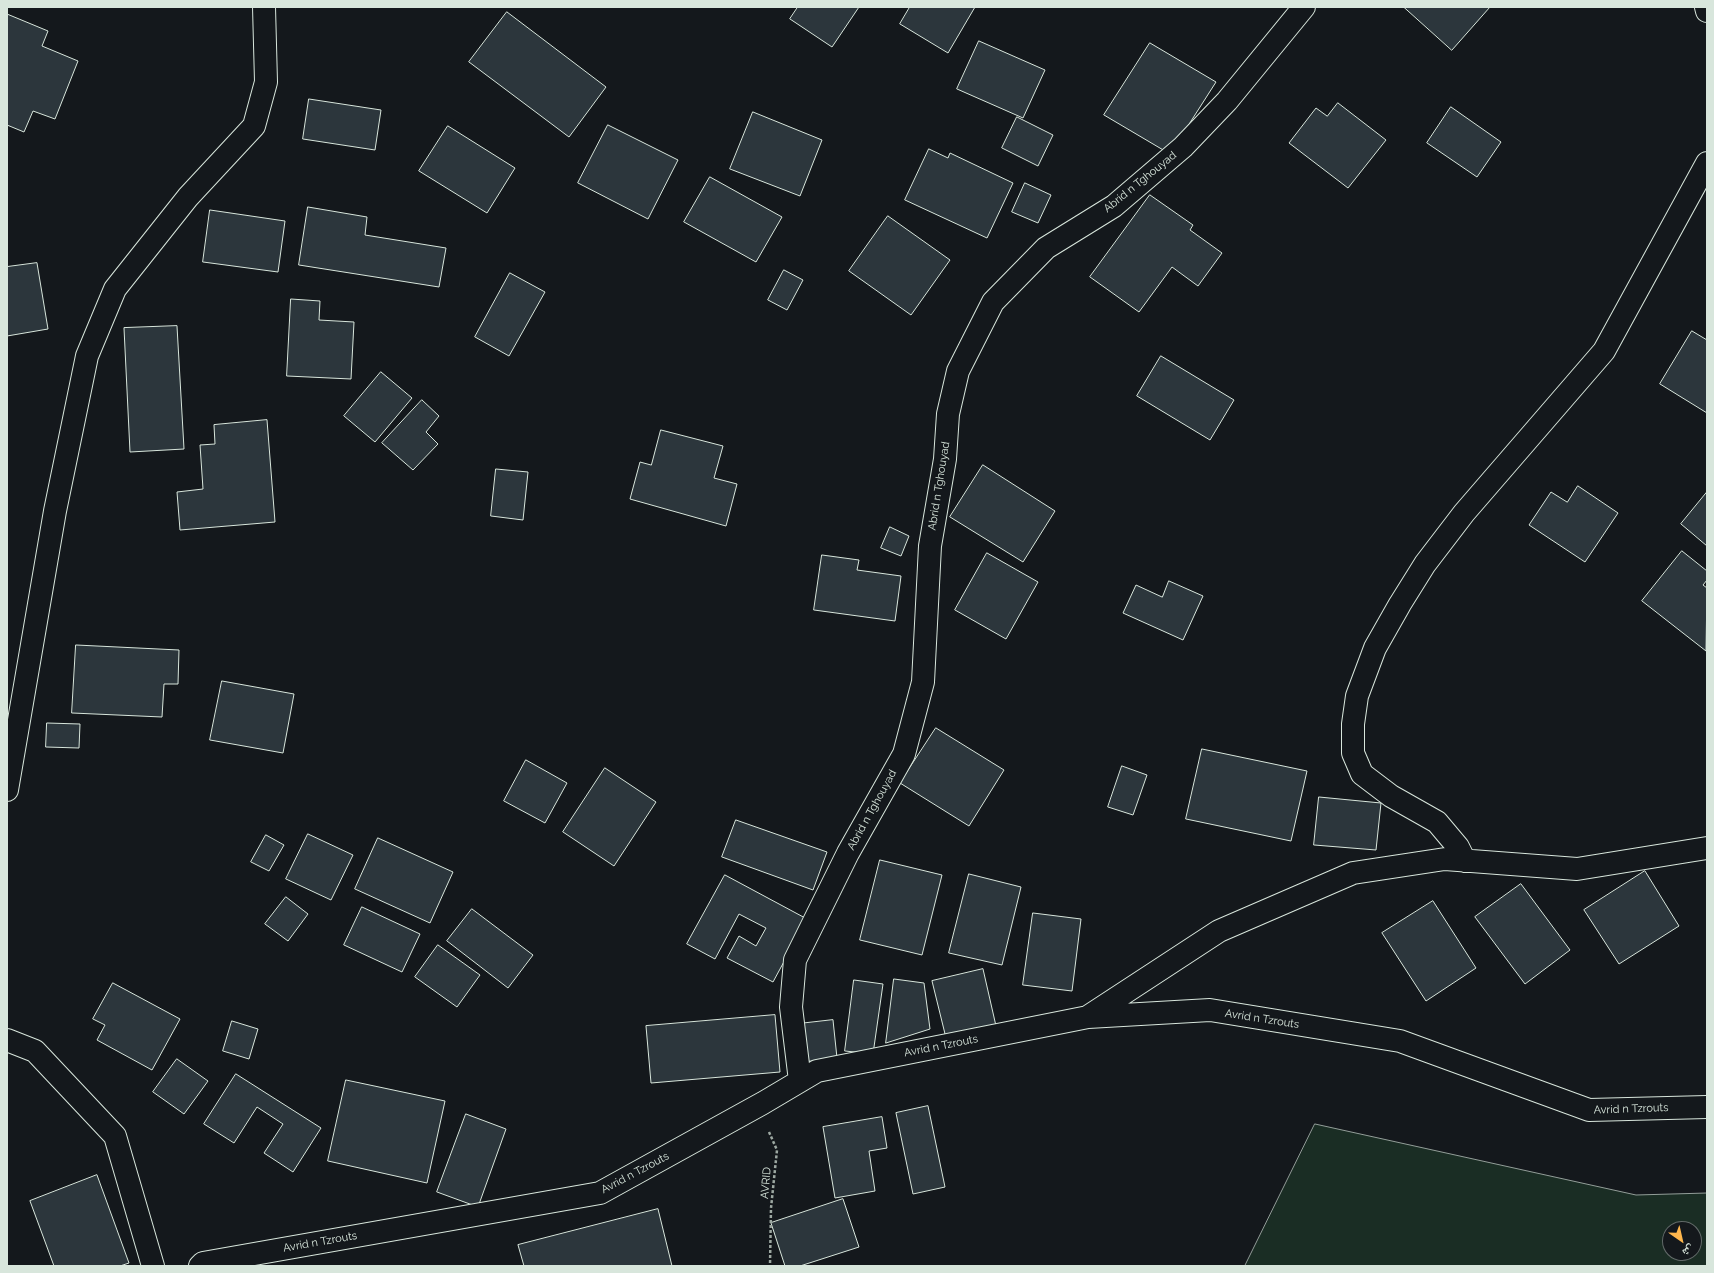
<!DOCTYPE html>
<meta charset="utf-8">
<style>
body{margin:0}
#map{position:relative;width:1714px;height:1273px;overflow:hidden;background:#14181c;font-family:Raleway,"Noto Naskh Arabic",sans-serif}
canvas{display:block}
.frame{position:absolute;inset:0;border:8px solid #d8e6dc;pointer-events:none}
.north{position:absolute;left:1662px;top:1221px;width:40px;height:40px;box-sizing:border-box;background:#14181c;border:1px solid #626a69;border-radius:50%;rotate:146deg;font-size:11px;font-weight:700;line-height:16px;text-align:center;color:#d8e6dc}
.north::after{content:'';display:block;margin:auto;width:14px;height:18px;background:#ffb74d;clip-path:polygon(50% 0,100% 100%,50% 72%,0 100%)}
</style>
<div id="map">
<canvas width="1714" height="1273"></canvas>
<div class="frame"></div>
<div class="north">ش</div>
</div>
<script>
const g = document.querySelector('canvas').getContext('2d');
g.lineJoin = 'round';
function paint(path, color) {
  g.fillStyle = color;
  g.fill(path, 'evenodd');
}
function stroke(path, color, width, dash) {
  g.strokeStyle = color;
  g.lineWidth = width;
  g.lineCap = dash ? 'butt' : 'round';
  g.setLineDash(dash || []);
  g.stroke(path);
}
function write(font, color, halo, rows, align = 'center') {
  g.font = font + ' Raleway,sans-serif';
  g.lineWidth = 3;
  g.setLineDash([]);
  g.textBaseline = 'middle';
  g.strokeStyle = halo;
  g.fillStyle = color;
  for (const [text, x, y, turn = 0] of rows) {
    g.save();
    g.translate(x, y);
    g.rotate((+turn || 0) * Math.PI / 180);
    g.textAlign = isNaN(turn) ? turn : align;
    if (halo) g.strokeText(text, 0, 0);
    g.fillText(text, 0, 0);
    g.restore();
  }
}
const green = new Path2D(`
 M1315,1124L1636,1195L1707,1193V1266H1245ZM1670,1229H1694V1253H1670Z`);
const building = new Path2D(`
 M798,7H859L832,47L790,19Z
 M910,7H975L948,53L900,24Z
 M1404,7H1490L1452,50Z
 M507,12L606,87L569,137L469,62Z
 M7,14L48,31L42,46L78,61L55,119L33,111L24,132L7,125Z
 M979,41L1045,70L1023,118L957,89Z
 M1150,43L1216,82L1170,154L1104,115Z
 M309,99L381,110L375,150L303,139Z
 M1338,103L1386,140L1348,188L1289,143L1316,108L1327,116Z
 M1451,107L1501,142L1477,177L1427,143Z
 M753,112L822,140L800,196L730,169Z
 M1017,117L1053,135L1038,166L1002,148Z
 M608,125L678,160L648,219L578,183Z
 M448,126L515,168L487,213L419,171Z
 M929,149L948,158L950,153L1013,183L987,238L905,200Z
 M710,177L782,217L756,262L684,222Z
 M1025,183L1051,195L1038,223L1012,212Z
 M1150,195L1193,225L1190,230L1222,253L1198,286L1172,267L1139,312L1090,277Z
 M308,207L367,217L365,235L446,248L439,287L299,265Z
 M210,210L285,221L278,272L203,262Z
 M888,216L950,260L911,315L849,271Z
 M37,263L48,329L7,336V267Z
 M784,270L803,280L787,310L768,300Z
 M510,273L545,292L509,356L475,337Z
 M291,299L320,301L319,320L354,322L351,379L287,376Z
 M177,326L184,449L130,452L124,328Z
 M1692,331L1707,340V413L1660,384Z
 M1161,356L1234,400L1210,440L1137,396Z
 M381,372L412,398L375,442L344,416Z
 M422,400L439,416L426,432L438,444L413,470L382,443Z
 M267,420L275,522L180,530L177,492L203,489L200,445L215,444L214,425Z
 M661,430L723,446L714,478L737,484L726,526L630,499L640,462L651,465Z
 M983,465L1055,511L1023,562L950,517Z
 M496,469L528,472L523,520L491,516Z
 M1578,486L1618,513L1585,562L1529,525L1551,492L1567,502Z
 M1707,492V546L1681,524Z
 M890,527L909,536L901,556L881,548Z
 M1682,551L1707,571V580L1703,585L1707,588L1706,651L1642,601Z
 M987,553L1038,582L1006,639L955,610Z
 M822,555L859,560L857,570L901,576L895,621L814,610Z
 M1169,581L1203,596L1183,640L1123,613L1136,585L1162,597Z
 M76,645L179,650L178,684H164L162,717L72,713Z
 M222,681L294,694L283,753L210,740Z
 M47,723L80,724L79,748L46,747Z
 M936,728L1004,770L969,826L900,783Z
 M1202,749L1307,771L1291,841L1186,819Z
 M526,760L567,783L545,823L504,801Z
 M1122,766L1147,775L1133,815L1108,807Z
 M605,768L656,802L614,866L563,832Z
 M1319,797L1381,803L1376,850L1314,845Z
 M736,820L827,852L813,890L722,857Z
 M308,834L353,855L331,900L286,879Z
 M266,835L284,845L269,871L251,862Z
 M378,838L453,872L430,923L355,889Z
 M880,860L942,875L922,955L860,940Z
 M1645,871L1679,926L1619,964L1584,910Z
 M969,874L1021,887L1002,965L949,953Z
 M725,875L807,919L773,982L727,958L739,936L756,946L766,928L739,914L715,959L687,944Z
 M1521,884L1570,950L1525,984L1475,917Z
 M286,897L308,914L288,941L265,924Z
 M1433,901L1476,968L1426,1001L1382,933Z
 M362,907L420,934L402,972L344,945Z
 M472,909L533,955L508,988L447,941Z
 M1033,913L1081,919L1072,991L1023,985Z
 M438,945L480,975L457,1007L415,977Z
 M983,969L996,1026L946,1038L932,981Z
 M894,979L924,983L930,1029L886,1043Z
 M854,980L883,984L873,1054L845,1051Z
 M113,983L180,1019L152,1070L97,1040L105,1025L93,1019Z
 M775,1015L780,1072L651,1083L646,1026Z
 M833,1020L837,1058L803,1062L798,1024Z
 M232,1021L258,1029L249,1059L223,1051Z
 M177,1059L208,1081L184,1114L153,1092Z
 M236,1074L321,1128L293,1172L264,1153L283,1124L257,1107L234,1143L204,1124Z
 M346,1080L445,1101L427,1183L328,1161Z
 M928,1106L945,1187L913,1194L896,1113Z
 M466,1114L506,1129L478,1207L437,1192Z
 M882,1117L887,1148L869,1151L875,1191L835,1198L823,1127Z
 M97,1175L129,1263L120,1266H54L30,1201Z
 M843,1199L859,1247L800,1266H785L771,1223Z
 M658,1209L672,1266H524L518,1245Z`);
const path = new Path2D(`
 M769,1132L777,1150L771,1208L770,1266`);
const minor = new Path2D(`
 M1706,7L1707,11
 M7,790L55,511L87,356L115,289L188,197L254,126L266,82L264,7
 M1465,861L1458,847L1437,822L1391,796L1362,774L1353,753V724L1357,696L1375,648L1400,604L1425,564L1464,513L1604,351L1707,163
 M1089,1016L1219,931L1353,873L1445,859L1577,869L1707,848
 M7,1040L35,1051L115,1136L153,1266
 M800,1081L791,1007L795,960L848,853L904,754L923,682L930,546L945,459L948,414L958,371L993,302L1046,248L1114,206L1183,147L1227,101L1304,7
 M200,1266L203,1263L600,1193L763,1103L817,1071L1088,1017L1210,1010L1400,1041L1589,1110L1707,1107`);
const streetNames = [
 ["Abrid n Tghouyad",1140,182,-39],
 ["Abrid n Tghouyad",939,486,-81],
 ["Abrid n Tghouyad",872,810,-61],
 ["Avrid n Tzrouts",1262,1019,9],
 ["Avrid n Tzrouts",941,1046,-11],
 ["Avrid n Tzrouts",1631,1109,-2],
 ["Avrid n Tzrouts",635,1173,-28],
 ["AVRID",766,1183,-85],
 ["Avrid n Tzrouts",320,1242,-10]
];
paint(green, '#1a2d24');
stroke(green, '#939e99', 1);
paint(building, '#2c363c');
stroke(building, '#d8e6dc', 1);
stroke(minor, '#d8e6dc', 24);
stroke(path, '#9da8a2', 2.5, [3, 2]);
stroke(minor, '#14181c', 22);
write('11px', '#d8e6dc', '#14181c', streetNames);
</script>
